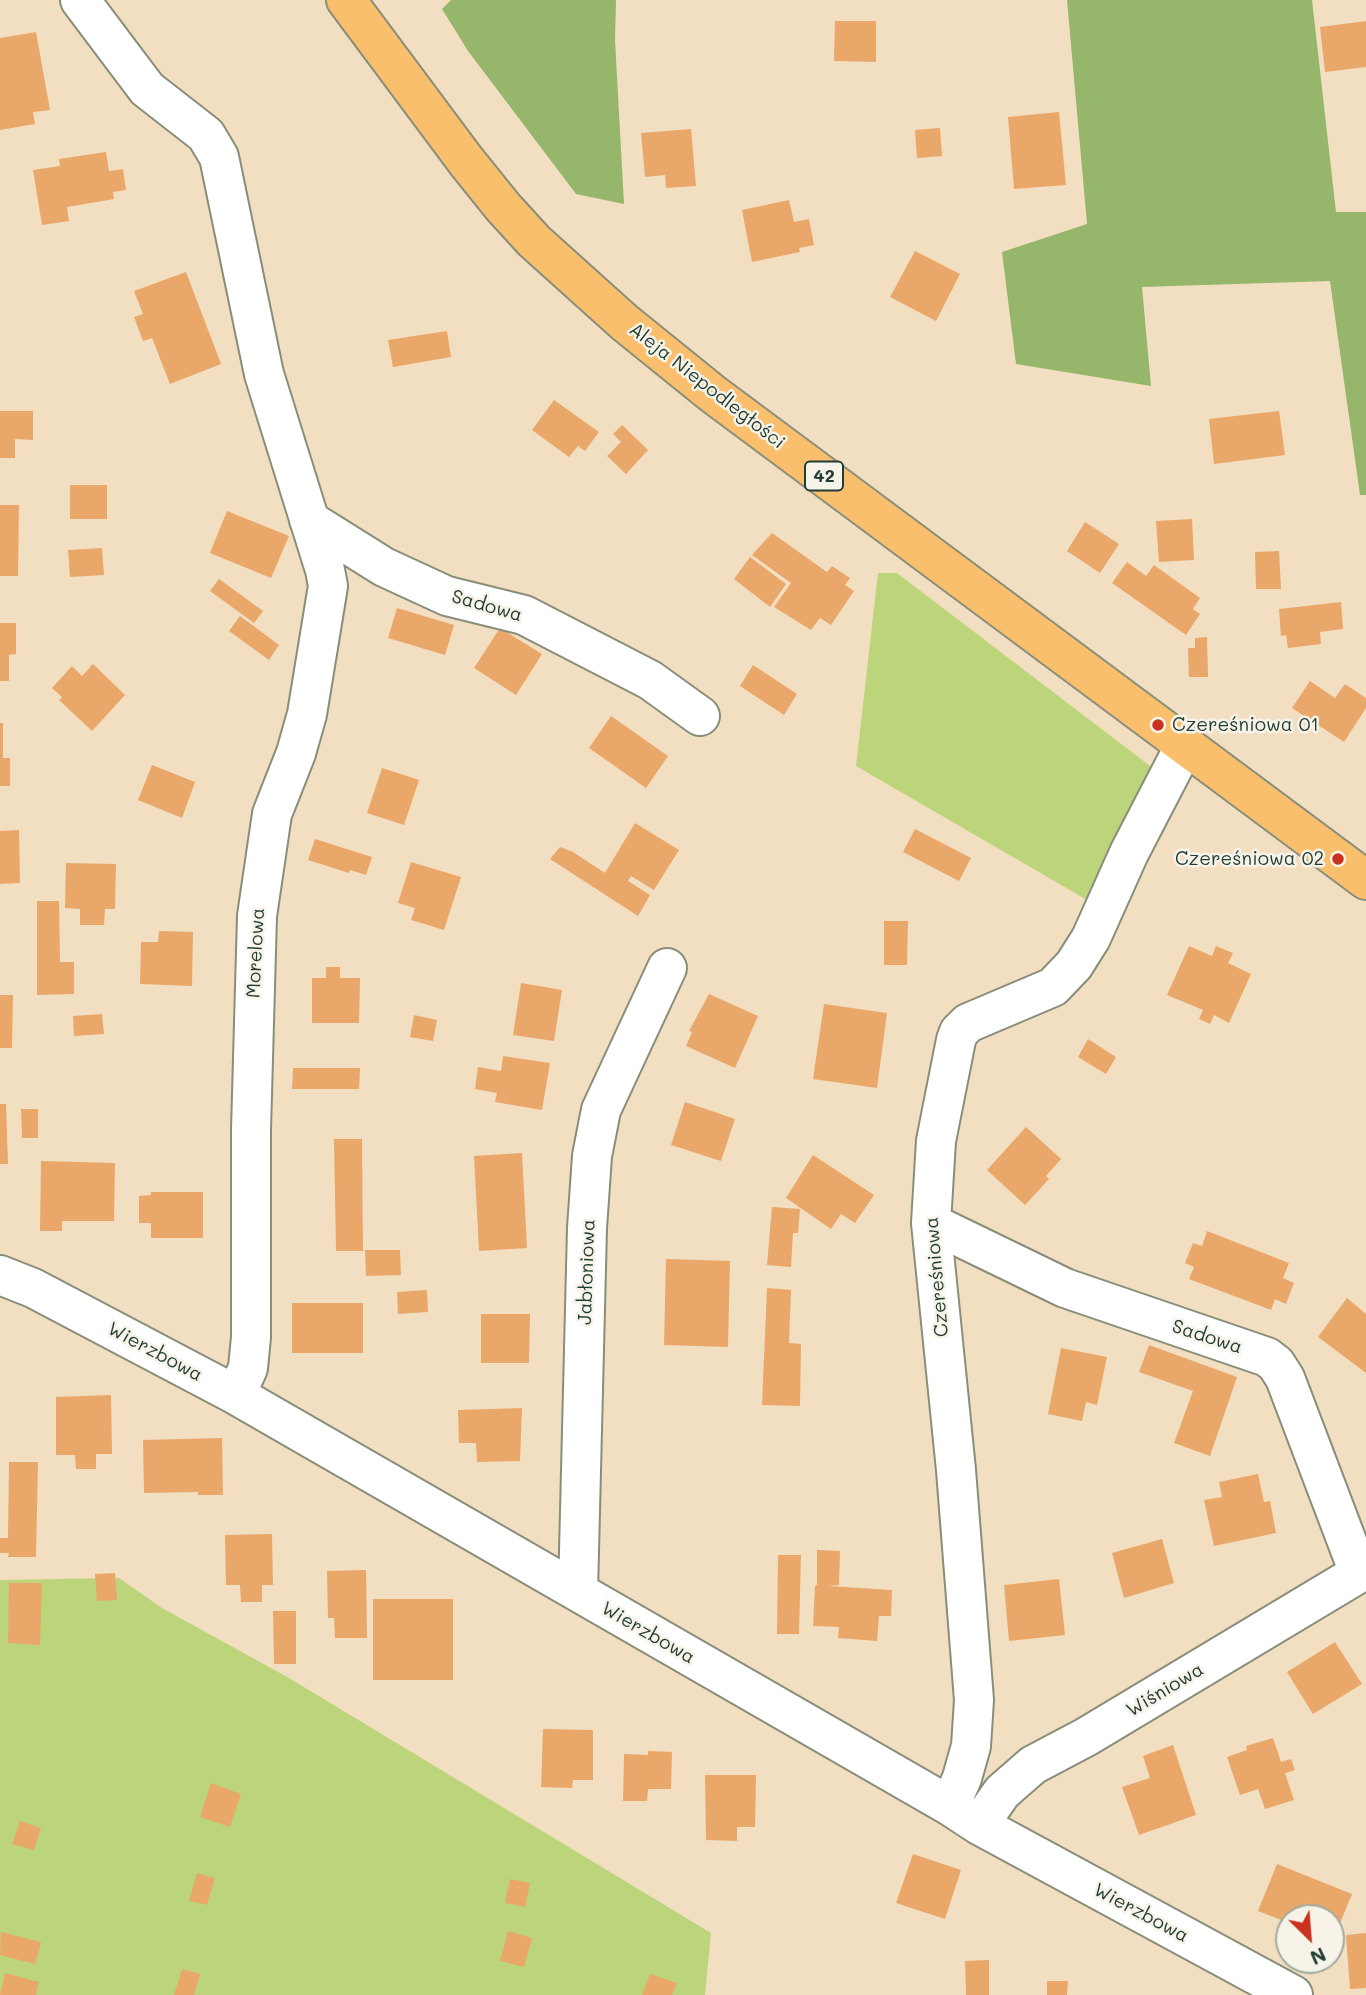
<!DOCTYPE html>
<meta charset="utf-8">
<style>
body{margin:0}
#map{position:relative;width:1366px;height:1995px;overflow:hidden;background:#f2dfc1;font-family:Mali,sans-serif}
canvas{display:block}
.north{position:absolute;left:1275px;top:1904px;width:70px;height:70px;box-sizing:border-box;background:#f7f3e8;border:2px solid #a1aaa0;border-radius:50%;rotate:155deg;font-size:19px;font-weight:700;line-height:28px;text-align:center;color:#1f3d34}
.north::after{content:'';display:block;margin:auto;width:24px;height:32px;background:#c8321e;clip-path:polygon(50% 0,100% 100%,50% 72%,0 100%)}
</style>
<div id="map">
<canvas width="1366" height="1995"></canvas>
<div class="north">N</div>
</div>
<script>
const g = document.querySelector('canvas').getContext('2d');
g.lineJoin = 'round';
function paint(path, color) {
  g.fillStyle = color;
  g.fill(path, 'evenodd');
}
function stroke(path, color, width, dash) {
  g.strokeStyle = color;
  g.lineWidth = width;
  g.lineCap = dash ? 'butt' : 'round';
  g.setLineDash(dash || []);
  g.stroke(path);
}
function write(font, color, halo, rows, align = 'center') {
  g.font = font + ' Mali,sans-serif';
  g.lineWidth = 5;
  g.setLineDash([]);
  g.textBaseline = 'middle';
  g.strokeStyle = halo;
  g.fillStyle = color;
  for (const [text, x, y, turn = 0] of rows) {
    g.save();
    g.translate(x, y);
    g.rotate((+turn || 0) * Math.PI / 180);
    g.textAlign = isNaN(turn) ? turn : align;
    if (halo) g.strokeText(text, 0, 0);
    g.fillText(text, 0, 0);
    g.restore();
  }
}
const green = new Path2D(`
 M878,573H897L1158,772L1094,904L856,766Z
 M119,1578L162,1608L289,1678L711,1933L705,1995H0V1580Z`);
const forest = new Path2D(`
 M451,0H616L615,40L624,204L576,194L468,51L442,9Z
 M1067,0H1312L1336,212H1366V495H1360L1330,281L1142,287L1151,386L1016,364L1002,252L1087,224Z`);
const building = new Path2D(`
 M835,21H876V62L834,61Z
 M1366,21V67L1325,72L1320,27Z
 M36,32L50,110L33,112L35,124L0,130V38Z
 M1059,112L1066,185L1014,189L1008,117Z
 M940,128L942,156L917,158L915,130Z
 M691,129L696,186L666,188L665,175L645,177L641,133Z
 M106,152L109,171L123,169L126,190L113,192L114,199L67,207L69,221L42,225L33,170L60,166L59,159Z
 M789,200L794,222L809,219L814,245L799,248L800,252L752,262L742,210Z
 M915,251L960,274L936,321L890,297Z
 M186,272L221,364L170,384L152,338L143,341L134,317L143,314L134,291Z
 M447,331L451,357L393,367L388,340Z
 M554,400L599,432L585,451L578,446L569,457L532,430Z
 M0,411H33V440L15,439V458H0Z
 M1279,411L1285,455L1214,464L1209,419Z
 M622,425L648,450L626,474L607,456L621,442L613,434Z
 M70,485H107V519H70Z
 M0,505H19L18,576H0Z
 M227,511L289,536L271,578L210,553Z
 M1192,519L1194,560L1159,562L1156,521Z
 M1085,522L1119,544L1100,573L1067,551Z
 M772,533L827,572L832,566L850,578L845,585L854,591L831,625L820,618L811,630L774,607L791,583L752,555Z
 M102,548L104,575L70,577L68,550Z
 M1279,551L1281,589H1256L1255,552Z
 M750,557L786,584L770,607L734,579Z
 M1127,562L1146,576L1154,565L1200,598L1193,609L1200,614L1186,635L1112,583Z
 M219,579L263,611L254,623L210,591Z
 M1341,602L1343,629L1320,632L1321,644L1288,648L1286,635L1281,636L1279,609Z
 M397,608L454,625L445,655L388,638Z
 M240,616L279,645L269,660L229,631Z
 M0,623H16V654L9,655V681H0Z
 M500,628L542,654L516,695L474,668Z
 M1207,637L1208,677H1189L1188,648H1195V638Z
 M93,664L125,695L92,731L59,700L62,697L52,688L72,666L82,676Z
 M753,665L797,694L784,715L740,686Z
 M1310,681L1335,698L1345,684L1366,698V708L1344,742L1292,708Z
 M611,716L668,756L646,788L589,748Z
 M0,723H3V758H10V786H0Z
 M152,765L195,782L182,818L138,800Z
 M382,768L419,780L404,825L367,813Z
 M635,823L679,850L654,890L631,876L628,881L650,895L638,916L550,859L560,847L573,852L605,873Z
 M915,829L971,858L959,881L903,852Z
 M19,830L20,883L0,884V831Z
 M315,839L372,857L366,875L350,870L349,873L308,860Z
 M411,862L461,877L444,930L411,920L415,908L398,903Z
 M66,863L116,864L115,909H105L104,925H80V909L65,908Z
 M37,901H59L60,962H74V994L37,995Z
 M884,921H908L907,965H884Z
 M159,931L193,932L192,986L140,984L141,942H158Z
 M1189,946L1212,956L1216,946L1233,953L1228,963L1251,974L1229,1023L1214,1015L1210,1024L1199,1019L1203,1010L1167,995Z
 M326,967H340V978H360L359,1023H312V978H326Z
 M521,983L562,990L554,1041L513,1035Z
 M709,994L758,1016L735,1068L686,1046L692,1032L689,1031Z
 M0,995H13L12,1048H0Z
 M824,1004L887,1013L877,1088L813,1079Z
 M102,1014L104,1034L74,1036L73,1016Z
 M414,1015L437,1020L433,1041L410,1037Z
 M1088,1039L1116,1057L1106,1074L1078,1057Z
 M503,1056L550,1063L542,1110L495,1102L497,1093L475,1089L478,1067L501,1071Z
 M293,1068H360L359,1089H292Z
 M685,1102L735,1119L721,1161L671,1145Z
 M0,1104H6L8,1164H0Z
 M21,1109H38V1138H22Z
 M1026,1127L1061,1159L1046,1176L1049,1179L1025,1205L987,1170Z
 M334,1139H362L363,1251H336Z
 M522,1153L527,1248L479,1251L474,1156Z
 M813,1155L874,1195L855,1223L841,1214L831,1229L786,1198Z
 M41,1161L115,1163L114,1221H62V1231H40Z
 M151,1192H203V1238H151V1223H139V1196L151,1195Z
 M772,1207L800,1209L798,1233H793L791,1267L767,1265Z
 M1207,1231L1289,1263L1283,1278L1294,1283L1286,1304L1275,1299L1271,1310L1189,1279L1194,1267L1185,1263L1193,1243L1202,1246Z
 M365,1250H400L401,1275L366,1276Z
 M666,1259L730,1261L728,1347L664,1345Z
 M767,1288L791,1290L789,1343L801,1344L800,1406L762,1405Z
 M427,1290L428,1312L398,1314L397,1292Z
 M1347,1298L1366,1314V1373L1318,1337Z
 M292,1303H363V1353H292Z
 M481,1314H530L529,1363H481Z
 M1149,1345L1237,1377L1210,1456L1174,1443L1193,1391L1139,1372Z
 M1061,1348L1107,1357L1097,1405L1086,1402L1082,1421L1048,1414Z
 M111,1395L112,1454H96V1469H76L75,1455H56V1397Z
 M522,1408L520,1461L477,1462L476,1443H459L458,1410Z
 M222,1438L223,1495H198V1492L144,1493L143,1440Z
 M9,1462H38L36,1557H8L9,1553H0V1538H8Z
 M1258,1474L1264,1502L1270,1501L1276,1533L1214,1546L1204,1500L1222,1497L1219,1482Z
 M272,1534L273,1585H262V1602H241L240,1585H226L225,1535Z
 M1162,1539L1174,1583L1124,1598L1112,1553Z
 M817,1550L840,1551L839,1585L828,1586L892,1590L891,1616H879L877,1641L838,1638L839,1627L813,1626L815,1586L817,1585Z
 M778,1555H801L799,1634H777Z
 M366,1570L367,1638H335L334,1618H328L327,1571Z
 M115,1573L117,1600L97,1601L95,1574Z
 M1059,1579L1065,1635L1009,1641L1004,1585Z
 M9,1583H42L40,1645L8,1643Z
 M373,1599H453V1680H373Z
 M273,1611H296V1664H274Z
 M1335,1642L1362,1684L1313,1714L1287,1672Z
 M543,1729L593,1730V1780H573L572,1788L541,1787Z
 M1273,1738L1281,1762L1291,1759L1295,1770L1285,1773L1294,1800L1265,1809L1258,1789L1240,1795L1227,1757L1247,1750L1246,1746Z
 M1173,1745L1196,1815L1139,1835L1122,1787L1150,1778L1143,1756Z
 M648,1751L672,1752L671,1789H648L647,1801H623L624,1754L648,1755Z
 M705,1775H756L755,1827H737V1841L706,1840Z
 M211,1783L241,1794L230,1827L200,1817Z
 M20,1821L41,1828L34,1850L12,1844Z
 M913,1854L961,1870L945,1919L896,1903Z
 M1277,1864L1352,1894L1331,1945V1918H1289V1923L1258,1911Z
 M197,1873L215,1878L207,1905L189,1901Z
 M510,1879L530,1883L525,1907L505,1903Z
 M508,1931L532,1938L524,1967L500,1961Z
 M1,1932L41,1942L35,1964L0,1955Z
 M1366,1933V1988L1350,1989L1346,1935Z
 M989,1960V1995H966L965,1961Z
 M182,1969L200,1974L194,1995H174Z
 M5,1973L39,1982L36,1995H0Z
 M650,1974L677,1983L672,1995H642Z
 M1047,1981H1068L1067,1995H1047Z`);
const minor = new Path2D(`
 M80,0L147,89L206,135L219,157L264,374L325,570L328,586L307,714L296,753L272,814L257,916L251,1130V1337L248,1368L236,1395
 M309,520L384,567L447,596L524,615L650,680L700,716
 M931,1223L1065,1288L1267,1357L1276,1364L1285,1378L1359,1573
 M0,1275L33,1288L236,1395L950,1806L979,1825L1293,1995
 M578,1592L587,1228L592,1156L601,1110L667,968
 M950,1806L962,1778L971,1746L974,1700L956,1470L931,1223L936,1141L956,1040L959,1032L968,1023L1053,987L1074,965L1091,938L1129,853L1185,745
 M979,1825L1002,1792L1033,1765L1086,1737L1366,1569`);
const major = new Path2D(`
 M346,0L466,161L503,207L534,241L624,322L713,394L1366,880`);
const markers = [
 [1158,725,7,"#c8321e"],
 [1338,859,7,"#c8321e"]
];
const shields = [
 [824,476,38]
];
const shieldNames = [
 ["42",824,476]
];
const streetNames = [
 ["Aleja Niepodległości",707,386,38],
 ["Sadowa",487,606,16],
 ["Morelowa",256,953,-87],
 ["Jabłoniowa",587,1272,-88],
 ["Czereśniowa",937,1277,-95],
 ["Sadowa",1207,1337,18],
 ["Wierzbowa",155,1352,28],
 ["Wierzbowa",648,1633,30],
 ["Wiśniowa",1165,1690,-31],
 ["Wierzbowa",1141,1913,28]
];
const poiNames = [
 ["Czereśniowa 01",1172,725],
 ["Czereśniowa 02",1324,859,"right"]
];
paint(green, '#bcd57b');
paint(forest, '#95b66b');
paint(building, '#e9a76a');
stroke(minor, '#888e7a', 42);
stroke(major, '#888e7a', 42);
stroke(minor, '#fff', 38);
stroke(major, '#f9bf6d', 38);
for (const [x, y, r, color] of markers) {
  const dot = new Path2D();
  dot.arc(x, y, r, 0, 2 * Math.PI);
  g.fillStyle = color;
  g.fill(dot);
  stroke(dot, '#f7f3e8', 2.5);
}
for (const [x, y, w] of shields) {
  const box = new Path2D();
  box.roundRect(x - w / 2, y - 14.5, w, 29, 5);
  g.fillStyle = '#f7f3e8';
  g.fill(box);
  stroke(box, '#1f3d34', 2);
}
write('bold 18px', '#1f3d34', null, shieldNames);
write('19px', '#1f3d34', '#f7f3e8', streetNames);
write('19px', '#1f3d34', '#f7f3e8', poiNames, 'left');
</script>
